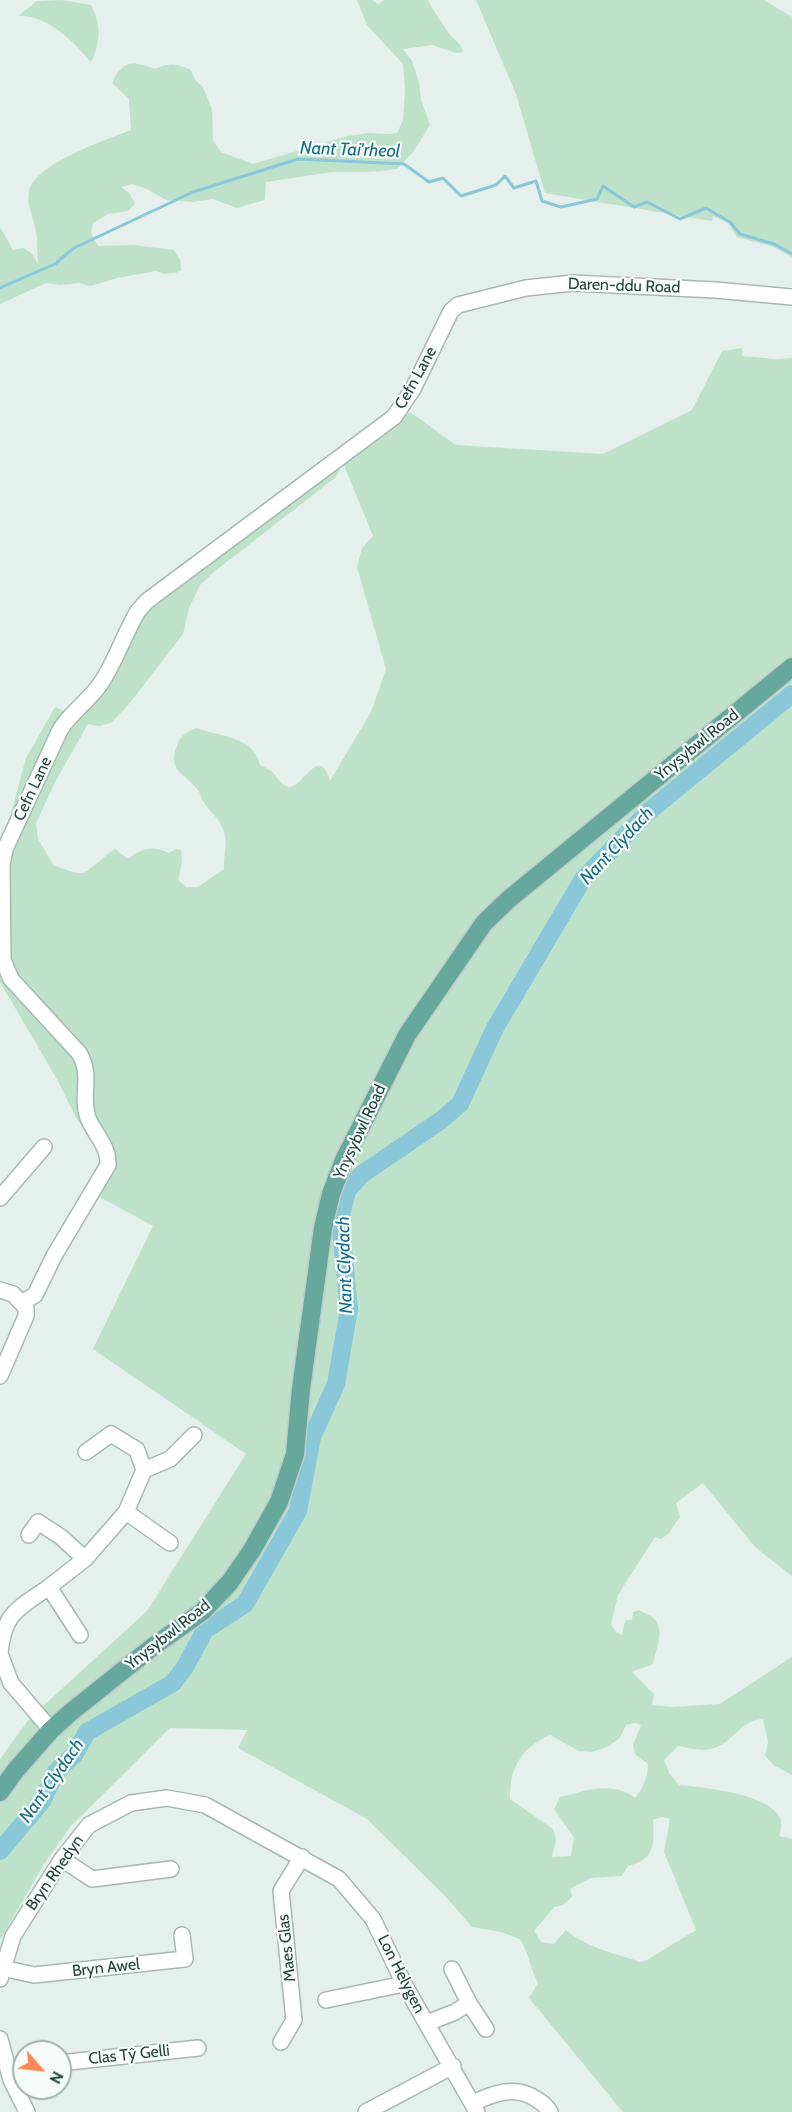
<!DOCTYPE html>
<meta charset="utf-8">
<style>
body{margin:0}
#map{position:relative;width:792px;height:2112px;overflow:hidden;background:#e5efeb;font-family:Cabin,sans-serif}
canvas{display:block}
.north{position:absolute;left:12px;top:2040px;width:60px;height:60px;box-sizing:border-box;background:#f6fbf9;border:2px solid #a1b1ad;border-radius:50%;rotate:118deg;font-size:16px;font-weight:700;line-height:24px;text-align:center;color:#22433c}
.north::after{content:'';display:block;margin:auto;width:21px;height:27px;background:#fc8856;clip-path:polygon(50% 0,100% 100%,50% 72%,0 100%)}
</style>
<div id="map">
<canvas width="792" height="2112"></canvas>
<div class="north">N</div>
</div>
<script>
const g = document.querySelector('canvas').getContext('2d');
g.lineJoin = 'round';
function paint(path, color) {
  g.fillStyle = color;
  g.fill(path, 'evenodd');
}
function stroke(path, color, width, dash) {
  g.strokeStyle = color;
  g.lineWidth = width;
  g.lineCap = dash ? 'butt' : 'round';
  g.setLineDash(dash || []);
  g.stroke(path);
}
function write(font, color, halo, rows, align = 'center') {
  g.font = font + ' Cabin,sans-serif';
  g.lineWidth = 4.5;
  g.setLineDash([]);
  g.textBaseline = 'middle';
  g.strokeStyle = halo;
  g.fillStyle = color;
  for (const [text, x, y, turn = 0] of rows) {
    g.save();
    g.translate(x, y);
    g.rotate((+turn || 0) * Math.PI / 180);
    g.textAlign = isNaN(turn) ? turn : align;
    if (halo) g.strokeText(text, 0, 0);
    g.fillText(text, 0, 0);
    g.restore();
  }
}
const green = new Path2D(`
 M61,0L91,5C102,24 100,44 91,62C74,42 47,14 18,16L37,1Z
 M357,0H372L378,4L385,0H428C433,11 442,23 449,33C454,40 462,44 463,52L456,53L432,45L403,49L412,61L419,82L421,100L430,125L413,152L397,169L371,172H332L266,182L265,200L237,208L213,199L192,202L166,200L147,189L132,184L121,187L129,193L135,204L128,211L108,214L93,223L91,233L98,246L133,245L174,250L180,260L181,270L176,273L164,274L156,271L117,278L90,286L80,283L60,285L46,283L0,304V227L13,250L24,248L32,254L38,264C37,253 38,242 36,232C34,218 26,205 29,191C36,163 106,140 131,130L129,99L112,83C123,59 133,61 155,69C169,62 177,64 191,70L195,80L203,87L212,109L213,140L221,152L253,164L348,136L369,133L388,134L397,133L403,120L405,91L403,64L367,25Z
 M476,0H764L792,17V257L771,246L737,237L728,223L713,216L712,221L545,193L516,94Z
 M742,348V356L776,359L792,358V1576L755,1547L703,1483L676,1503L680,1517L668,1534L661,1539L655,1537L618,1595L611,1624L616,1632L622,1635L625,1620H632L633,1612L639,1610C644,1613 653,1616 656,1621C664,1632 655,1652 653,1664C646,1668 639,1668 632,1672L654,1694L652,1705L672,1707L720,1704L792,1657V1775L775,1766L765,1756L768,1742L763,1719C740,1720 733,1744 711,1749C700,1751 689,1748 678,1746L664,1760L669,1773L679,1785C703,1787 769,1794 780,1818C782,1824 781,1831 779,1836L792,1839V2112H623L529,1998L538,1983C530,1967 529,1954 520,1939L501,1932L472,1927L446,1897L367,1819L238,1748L247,1730L170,1728L71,1826L44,1864L0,1940V1759L30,1718L147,1611L246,1454L93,1349L153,1226L98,1196L107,1151L77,1120L58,1081L0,982V854L26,758L55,707L67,712L86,693L145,591L335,453L343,462L410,412L456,445L603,454L692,410L722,351ZM343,463L373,536L362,548L357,567L386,669L371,712L330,781C319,744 304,786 290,787C281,787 278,777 272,772C269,769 264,767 260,765C253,735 219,737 197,728C189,730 183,734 179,741C165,771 183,771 198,790C201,794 201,799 204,803C210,812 219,818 223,829C229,842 223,855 224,869L198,887H186L178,880L182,862L181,850L176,849L169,853C152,845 143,848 128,859L115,849C106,854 90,871 83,873C75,874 62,868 54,866L38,839L36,823L55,782L88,724L99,726L111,723L129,704L183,634L189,608L200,585L215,571L336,477ZM634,1723L641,1725L633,1745L635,1754L648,1764C648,1777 643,1788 635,1798C614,1780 584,1791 560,1797L554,1809L574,1838L571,1856L552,1857L556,1840L553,1829L510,1799C509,1768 522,1747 550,1735L579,1751L592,1752L607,1747L620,1738L626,1725ZM662,1817L670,1819L664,1852L696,1930L647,1960L640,1962C615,1953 586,1948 566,1930L554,1944L541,1942L534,1931L554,1907L563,1905L572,1897L570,1889L591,1878L622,1876L628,1866C656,1859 654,1843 653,1820Z`);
const stream = new Path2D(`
 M0,288L55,264L74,248L193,192L298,159L404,164L429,182L443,178L461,196L496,185L505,176L514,188L536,181L542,201L561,207L597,199L603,186L634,207L647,202L680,219L706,208L730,222L740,234L774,244L792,254`);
const river = new Path2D(`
 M0,1851L42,1801L56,1772L74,1755L87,1732L173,1683L185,1667L205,1630L245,1604L298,1511L312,1437L336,1384L349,1309L340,1219L347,1191L362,1174L440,1121L460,1104L495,1028L583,879L648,812L792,694`);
const minor = new Path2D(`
 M0,1198L44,1147
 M0,1290L13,1294L26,1308V1316L0,1376
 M23,1302L35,1295L54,1256L108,1165C109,1146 95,1135 88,1118C80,1095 93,1076 79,1053L11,979L3,960L2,865L5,849L60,730C71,712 89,701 101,683C116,661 124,634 138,611L147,601L394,417L413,389L451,311L458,305L526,288L573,283L715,290L792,297
 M86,1452L111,1434L137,1450L144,1470
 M126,1512L170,1543
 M29,1535L38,1522L61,1537L85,1559
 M49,1587L85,1559L126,1512L144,1470L170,1459L194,1435
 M0,1653C4,1612 18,1609 49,1587L80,1635
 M0,1654L11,1683L51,1730
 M62,1859L92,1879L171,1869
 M2,1968L34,1975L185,1959L182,1935
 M0,1979L13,1936L62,1859L89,1825L131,1803L167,1798L205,1805L339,1879L373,1919L404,1984L477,2112
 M326,2000L404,1984
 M469,2003L486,2029
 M427,2023L455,2012L469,2003L452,1969
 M0,2039L11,2080L27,2112
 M281,2042L294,2020L281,1891L302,1857
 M60,2063L198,2048
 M473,2103C494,2093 516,2085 536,2099C542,2103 547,2106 550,2112
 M366,2112L453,2066`);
const major = new Path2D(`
 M0,1792L15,1771L51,1730L71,1712L155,1645L202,1612L230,1582L252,1550L279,1502L295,1454L301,1389L323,1228L331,1194L344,1160L407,1035L484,923L509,899L792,667`);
const streetNames = [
 ["Daren-ddu Road",624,286,2],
 ["Cefn Lane",416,378,-61],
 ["Ynysybwl Road",697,745,-39],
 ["Cefn Lane",33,789,-65],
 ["Ynysybwl Road",360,1132,-65],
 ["Ynysybwl Road",168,1635,-38],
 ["Bryn Rhedyn",55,1873,-55],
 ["Maes Glas",287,1948,-96],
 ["Bryn Awel",106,1968,-6],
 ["Lon Helygen",401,1974,63],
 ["Clas Tŷ Gelli",129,2055,-6]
];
const waterNames = [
 ["Nant Tai'rheol",350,150,2],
 ["Nant Clydach",617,846,-47],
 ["Nant Clydach",345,1265,-92],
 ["Nant Clydach",52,1781,-55]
];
paint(green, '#bde2c9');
stroke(stream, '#8ac7d8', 3);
stroke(river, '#8ac7d8', 18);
stroke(minor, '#a7b8b3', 18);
stroke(major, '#c1cac8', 21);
stroke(minor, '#fff', 15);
stroke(major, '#66a89b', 18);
write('16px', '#22433c', '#f6fbf9', streetNames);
write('italic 18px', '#166c85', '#f6fbf9', waterNames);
</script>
